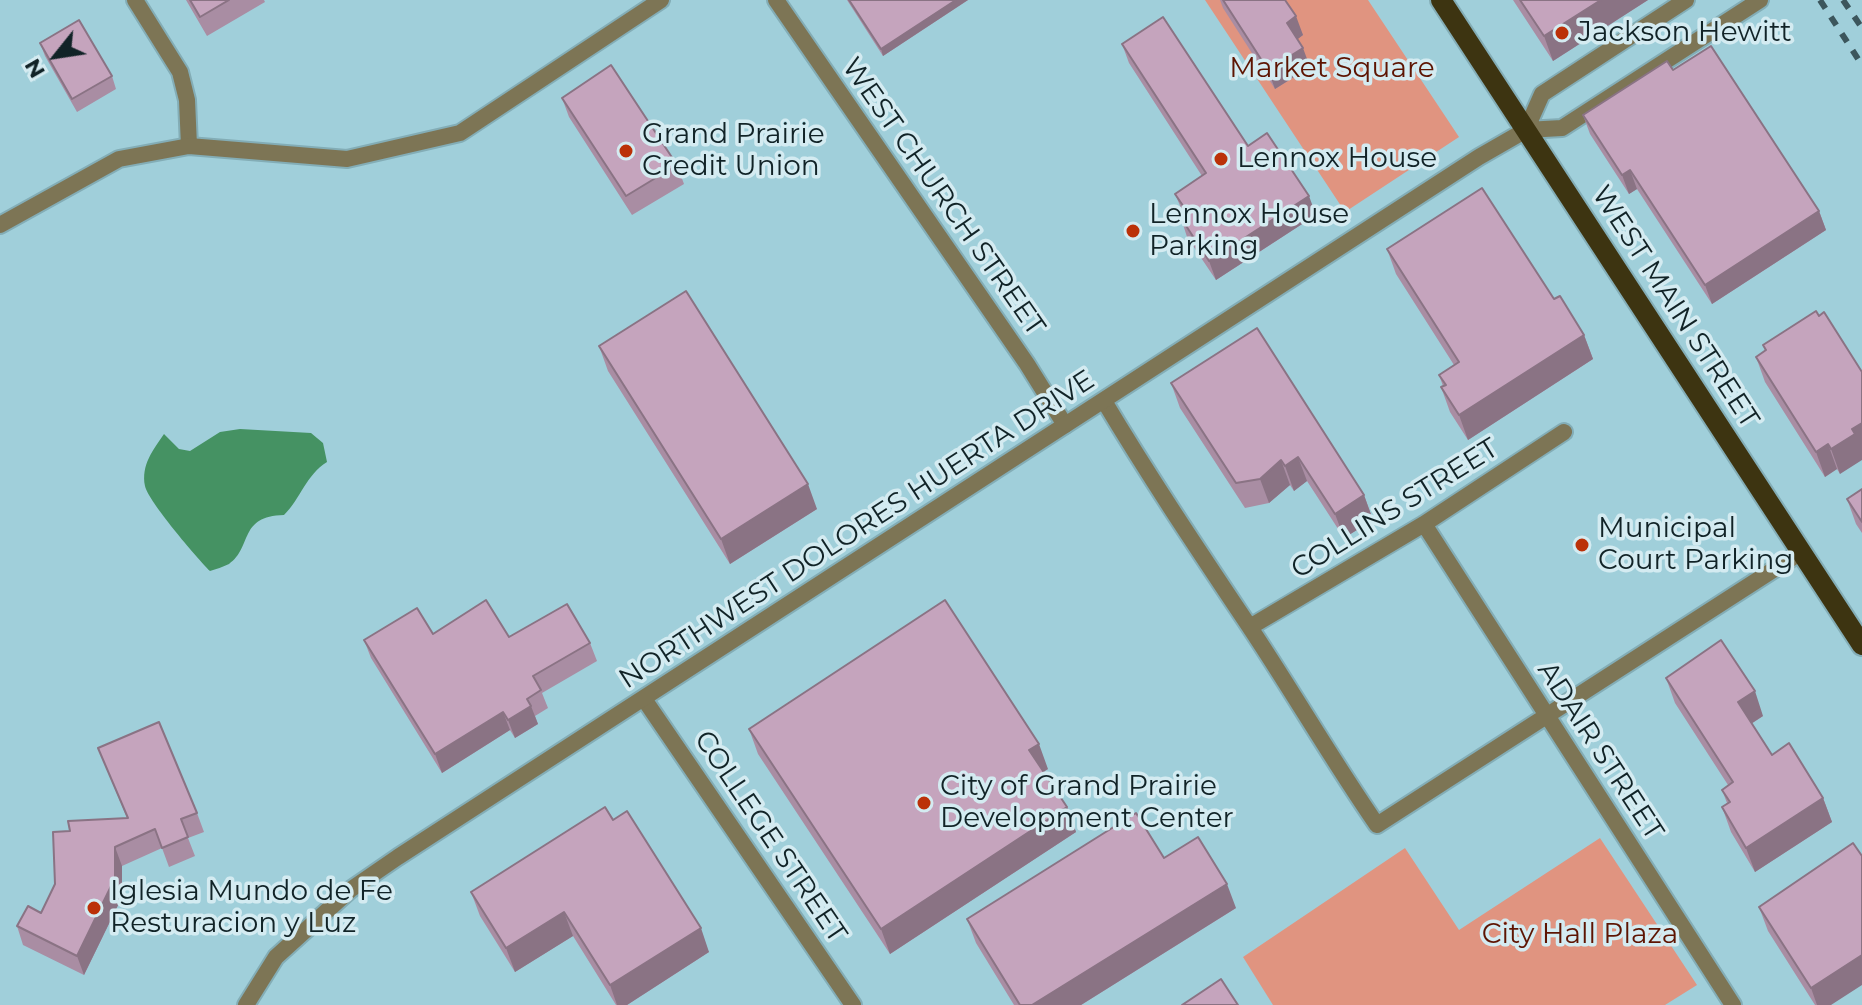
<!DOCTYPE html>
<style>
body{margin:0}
#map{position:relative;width:1862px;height:1005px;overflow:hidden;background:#a0cfda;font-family:Montserrat,sans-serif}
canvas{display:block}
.north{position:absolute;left:16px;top:16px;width:80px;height:80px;-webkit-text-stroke:6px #d4ebf1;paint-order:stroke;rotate:240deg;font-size:22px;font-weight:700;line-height:32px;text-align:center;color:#112327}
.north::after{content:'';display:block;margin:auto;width:28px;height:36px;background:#112327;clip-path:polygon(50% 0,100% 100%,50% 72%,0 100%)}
</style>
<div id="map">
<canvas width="1862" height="1005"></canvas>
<div class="north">N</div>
</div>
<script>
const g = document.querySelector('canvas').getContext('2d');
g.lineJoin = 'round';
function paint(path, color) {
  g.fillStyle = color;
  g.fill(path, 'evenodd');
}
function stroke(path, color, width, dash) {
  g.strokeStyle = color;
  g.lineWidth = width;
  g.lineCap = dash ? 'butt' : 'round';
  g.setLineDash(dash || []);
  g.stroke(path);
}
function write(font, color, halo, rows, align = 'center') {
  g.font = font + ' Montserrat,sans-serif';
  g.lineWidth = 7;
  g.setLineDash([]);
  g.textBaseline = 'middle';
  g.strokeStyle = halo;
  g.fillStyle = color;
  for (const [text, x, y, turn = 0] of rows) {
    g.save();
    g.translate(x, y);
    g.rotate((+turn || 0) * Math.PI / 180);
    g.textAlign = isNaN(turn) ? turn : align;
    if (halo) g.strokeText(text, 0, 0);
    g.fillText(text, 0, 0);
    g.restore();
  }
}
const green = new Path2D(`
 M1205,0H1368L1459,137L1345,212Z
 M1600,838L1697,985L1665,1005H1273L1243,957L1405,848L1459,930Z`);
const water = new Path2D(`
 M240,429L311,433L323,443L327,462C306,475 301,498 284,515C238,516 253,547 229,564C223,567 216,569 210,571C197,558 148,501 145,486C141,465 153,450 164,434L179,449L190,451L220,432Z`);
const minor = new Path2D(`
 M135,0L180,72L187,100L189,146
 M776,0L1027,364L1065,425
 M1104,401C1150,478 1199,551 1249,626C1293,692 1332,760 1377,825L1801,552
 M1424,524L1733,1005
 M1250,627L1424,524L1564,432
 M644,699L853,1005`);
const tertiary = new Path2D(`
 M1526,130L1542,94L1686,0
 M0,225L119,159L189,146L347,159L460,133L661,0
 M246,1005L276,957L350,890L398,857L1479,157L1526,130L1562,128L1760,0`);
const primary = new Path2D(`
 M1441,0L1862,645`);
const rail = new Path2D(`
 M1820,0L1862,65
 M1843,0L1862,28`);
const wall = new Path2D(`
 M186,0H264L265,2L207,36Z
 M847,0H968L883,56Z
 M1220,0H1285L1303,35L1297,39L1310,67L1275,89L1223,8Z
 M1513,0H1648L1553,61Z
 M40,43L112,76L116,89L77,112L45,56Z
 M1122,44L1248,146L1316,215L1216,280L1187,237L1181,218L1184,215L1175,194L1202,176L1129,63Z
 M1673,70L1819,211L1826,230L1712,304L1637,189L1629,194L1590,134L1583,115Z
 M562,98L677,165L684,184L632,215L569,117Z
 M1387,249L1554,299L1584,335L1593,359L1468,440L1450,412L1441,387L1443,386L1439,375L1454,365L1396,274Z
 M1763,345L1862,372L1840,474L1837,469L1825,477L1765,382L1756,357L1765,351Z
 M599,346L817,509L730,564L608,371Z
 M1171,383L1364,495L1373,520L1344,538L1307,481L1294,491L1290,485L1269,503L1245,508L1180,408Z
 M1862,489V533L1856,524L1847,499Z
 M433,634L590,643L597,661L542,693L548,708L535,716L538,724L515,738L510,730L442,773L371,658L364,640Z
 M1666,678L1763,716L1751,724L1772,755L1823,798L1832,822L1755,872L1731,832L1722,807L1727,803L1722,790L1728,785L1675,703Z
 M749,729L1048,769L1043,772L1067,807L1076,832L890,954L758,754Z
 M98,748L197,813L204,832L188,838L195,856L169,867L162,848L122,866V897L84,975L23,945L17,926L41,913L55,884L70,831L127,818Z
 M605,807L709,952L627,1005H616L573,936L515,972L480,916L471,892Z
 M1759,907L1831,1005H1815L1768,931Z
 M1236,908L1081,1005H1014L976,943L967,919Z`);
const shadedWall = new Path2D(`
 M956,0H968L883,56L881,49Z
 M1601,0H1648L1553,61L1544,36Z
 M1296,16L1303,35L1294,42L1287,23Z
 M1303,48L1310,67L1275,89L1268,70Z
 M1630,170L1637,189L1629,194L1622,175Z
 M1309,196L1316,215L1216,280L1209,261Z
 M1819,211L1826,230L1712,304L1705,285Z
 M1584,335L1593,359L1468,440L1459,415Z
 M1862,423V460L1840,474L1831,449L1852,429Z
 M1828,444L1837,469L1825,477L1816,452Z
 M1298,457L1307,481L1294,491L1285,466Z
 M1281,460L1290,485L1269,503L1260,479Z
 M808,484L817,509L730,564L721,539Z
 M1364,495L1373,520L1344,538L1335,514Z
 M1755,691L1763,716L1746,727L1738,702Z
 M531,706L538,724L515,738L508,720Z
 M503,712L510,730L442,773L435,754Z
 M1039,744L1048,769L1038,775L1029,750Z
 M1823,798L1832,822L1755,872L1746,848Z
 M1067,807L1076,832L890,954L881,929Z
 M115,847L122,866V897L84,975L77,956Z
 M1227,884L1236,908L1081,1005H1032Z
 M564,912L573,936L515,972L506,948Z
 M701,928L709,952L627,1005H617L610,985Z
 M1862,955V985L1831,1005H1817L1811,988Z`);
const building = new Path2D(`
 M190,0H229L200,17Z
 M849,0H956L881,49Z
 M1223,0H1285L1296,16L1287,23L1303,48L1268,70Z
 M1520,0H1601L1544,36Z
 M1163,17L1248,146L1267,133L1309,196L1209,261L1181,218L1188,213L1175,194L1206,173L1122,44Z
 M79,20L112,76L72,99L40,43Z
 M1711,46L1819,211L1705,285L1630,170L1622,175L1583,115L1667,61L1673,70Z
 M611,65L677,165L626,196L562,98Z
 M1482,188L1554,299L1560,296L1584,335L1459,415L1441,387L1446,385L1439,375L1459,362L1387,249Z
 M686,291L808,484L721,539L599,346Z
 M1816,311L1819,316L1824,312L1862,372V423L1852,429L1855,434L1831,449L1828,444L1816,452L1756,357L1766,350L1763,345Z
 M1257,328L1364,495L1335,514L1298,457L1285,466L1281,460L1260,479L1236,483L1171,383Z
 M1862,489V522L1847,499Z
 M486,600L509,637L567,604L590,643L533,676L541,690L527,699L531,706L508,720L503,712L435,754L364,640L417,608L433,634Z
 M945,600L1039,744L1029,750L1067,807L881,929L749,729Z
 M1721,640L1755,691L1738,702L1772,755L1789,743L1823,798L1746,848L1722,807L1730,802L1722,790L1733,782L1666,678Z
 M159,722L197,813L181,819L188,837L162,848L155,829L115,847V878L77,956L17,926L28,906L41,913L55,884L53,832L70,831L68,821L128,818L98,748Z
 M605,807L613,820L627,811L701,928L610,985L564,912L506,948L471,892Z
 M1136,813L1164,858L1198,837L1227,884L1032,1005H1020L967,919Z
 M1853,843L1862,856V955L1811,988L1759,907Z
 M1221,979L1238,1005H1182Z`);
const markers = [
 [1562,33,8,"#bb3108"],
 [626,151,8,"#bb3108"],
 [1221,159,8,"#bb3108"],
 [1133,231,8,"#bb3108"],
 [1582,545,8,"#bb3108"],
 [924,803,8,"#bb3108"],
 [94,908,8,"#bb3108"]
];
const poiNames = [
 ["Jackson Hewitt",1578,33],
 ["Grand Prairie",642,135],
 ["Credit Union",642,167],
 ["Lennox House",1237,159],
 ["Lennox House",1149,215],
 ["Parking",1149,247],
 ["Municipal",1598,529],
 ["Court Parking",1598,561],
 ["City of Grand Prairie",940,787],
 ["Development Center",940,819],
 ["Iglesia Mundo de Fe",110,892],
 ["Resturacion y Luz",110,924]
];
const parkNames = [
 ["Market Square",1332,69],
 ["City Hall Plaza",1580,935]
];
const streetNames = [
 ["WEST CHURCH STREET",943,197,55],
 ["WEST MAIN STREET",1675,307,57],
 ["COLLINS STREET",1395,509,-32],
 ["NORTHWEST DOLORES HUERTA DRIVE",857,530,-33],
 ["ADAIR STREET",1600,751,57],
 ["COLLEGE STREET",770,837,56]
];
paint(green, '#e09480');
paint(water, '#459263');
stroke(minor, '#83adb6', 20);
stroke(tertiary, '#83adb6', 20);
stroke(primary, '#83adb6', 24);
stroke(minor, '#7d7555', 16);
stroke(tertiary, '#7d7555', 16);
stroke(primary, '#3d3411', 20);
stroke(rail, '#3c565c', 6, [10, 10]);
paint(wall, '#a98da3');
paint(shadedWall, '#8a7384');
paint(building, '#c5a4bd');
stroke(building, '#8a7384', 2);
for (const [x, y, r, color] of markers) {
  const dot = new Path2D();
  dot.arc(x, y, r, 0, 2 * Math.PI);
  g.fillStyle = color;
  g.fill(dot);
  stroke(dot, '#d4ebf1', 3);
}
write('28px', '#112327', '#d4ebf1', poiNames, 'left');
write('28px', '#5d1402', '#d4ebf1', parkNames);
write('28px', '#112327', '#d4ebf1', streetNames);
</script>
